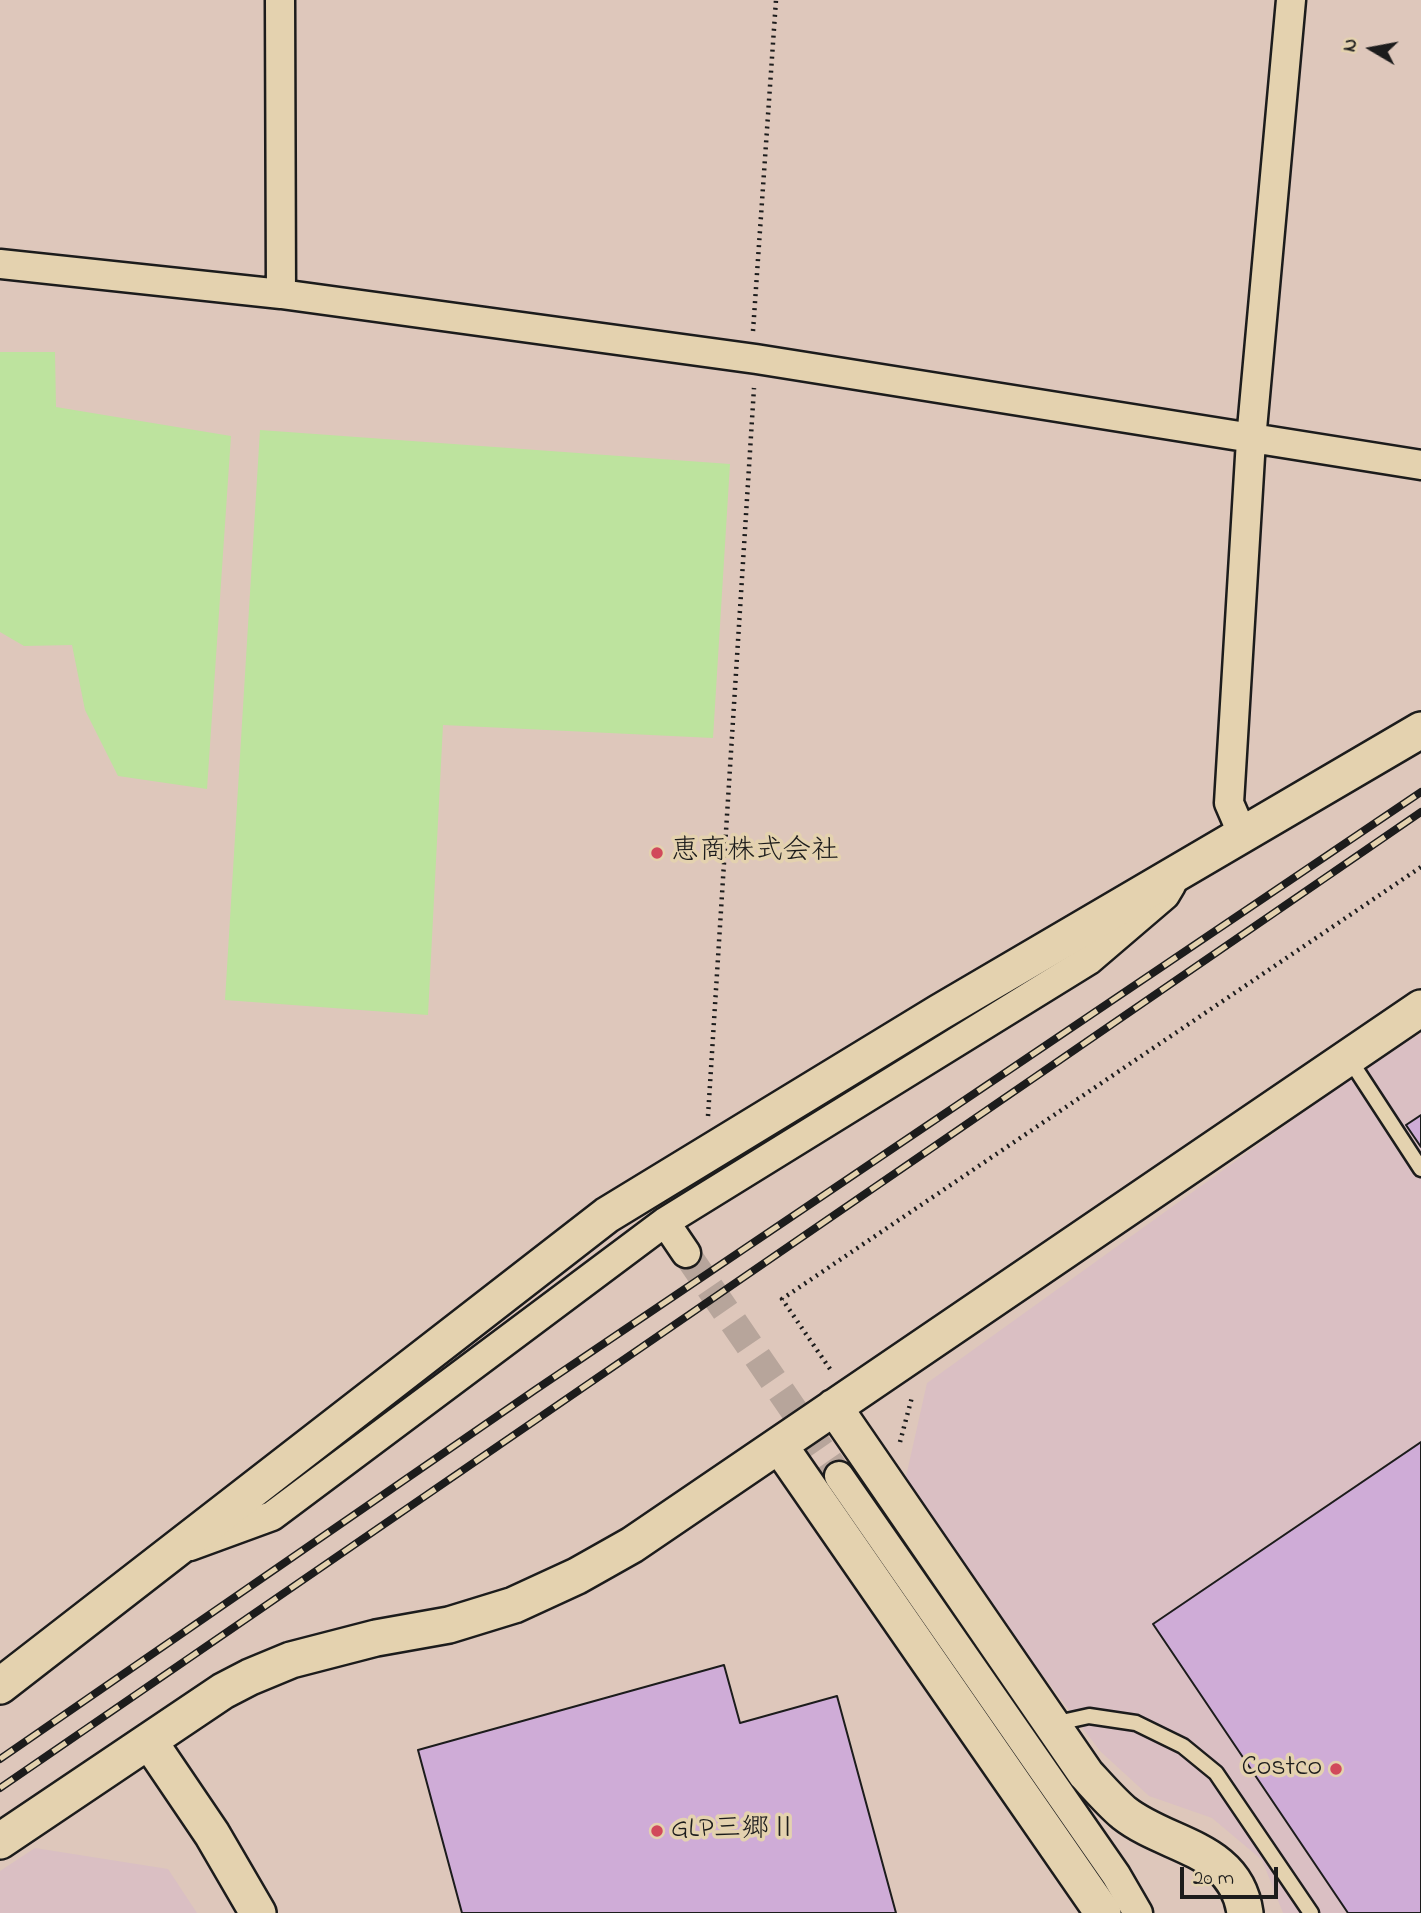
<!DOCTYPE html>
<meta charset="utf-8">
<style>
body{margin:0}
#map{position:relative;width:1421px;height:1913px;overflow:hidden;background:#dec7bb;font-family:"Indie Flower",sans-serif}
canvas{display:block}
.north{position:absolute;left:1337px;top:14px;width:70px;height:70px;-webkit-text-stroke:5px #e4d2af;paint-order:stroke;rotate:280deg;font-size:19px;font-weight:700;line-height:28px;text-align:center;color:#1c1c1c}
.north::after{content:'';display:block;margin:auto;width:24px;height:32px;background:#1c1c1c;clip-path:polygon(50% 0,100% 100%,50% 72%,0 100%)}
.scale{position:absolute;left:1180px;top:1867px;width:98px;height:32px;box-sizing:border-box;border:4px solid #1c1c1c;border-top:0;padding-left:9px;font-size:21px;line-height:24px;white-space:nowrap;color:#1c1c1c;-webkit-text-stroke:5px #e4d2af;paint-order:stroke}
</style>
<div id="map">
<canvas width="1421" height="1913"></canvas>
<div class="north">N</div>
<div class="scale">20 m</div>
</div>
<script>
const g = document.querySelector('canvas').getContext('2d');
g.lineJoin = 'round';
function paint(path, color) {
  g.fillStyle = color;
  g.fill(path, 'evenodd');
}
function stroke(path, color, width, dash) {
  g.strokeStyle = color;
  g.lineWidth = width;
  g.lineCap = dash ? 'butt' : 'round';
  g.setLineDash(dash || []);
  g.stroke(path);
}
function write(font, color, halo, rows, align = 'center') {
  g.font = font + ' "Indie Flower","Klee One",sans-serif';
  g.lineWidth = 7;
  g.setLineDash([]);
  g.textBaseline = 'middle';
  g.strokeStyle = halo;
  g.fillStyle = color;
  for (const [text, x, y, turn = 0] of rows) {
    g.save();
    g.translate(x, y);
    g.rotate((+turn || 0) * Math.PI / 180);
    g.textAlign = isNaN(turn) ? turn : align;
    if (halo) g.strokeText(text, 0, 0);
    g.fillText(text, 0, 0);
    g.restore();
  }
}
const built = new Path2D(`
 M1421,1033V1913H1283L1262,1860L1212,1818L1149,1796L1100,1751L903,1490L927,1383L1354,1076Z
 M35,1848L168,1869L197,1913H0V1871Z`);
const green = new Path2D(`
 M0,352H55L56,407L231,436L207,789L118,776L85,710L72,645L24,646L0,632Z
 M260,430L730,464L713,738L443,725L428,1015L225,1000Z`);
const building = new Path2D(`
 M1421,1115V1147L1406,1125Z
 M1421,1442V1913H1348L1153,1624Z
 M724,1665L740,1723L837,1696L896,1913H462L418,1750Z`);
const minorTunnel = new Path2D(`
 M686,1253L839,1476`);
const path = new Path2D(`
 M753,331L776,0
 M708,1116L754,388
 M830,1369L782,1299L1421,867
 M900,1442L912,1397`);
const service = new Path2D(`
 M1348,1057L1421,1169
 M1053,1724L1089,1716L1136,1723L1183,1746L1216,1773L1311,1913`);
const minor = new Path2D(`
 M280,0L281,294
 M0,264L281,294L756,359L1421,465
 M1242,833L1229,803L1251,440L1291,0
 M665,1222L686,1253
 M839,1476L1116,1875L1138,1913
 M190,1546L272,1516L665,1222L1089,960L1165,895L1171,885`);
const tertiary = new Path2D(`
 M834,1407L1086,1774C1098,1787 1111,1802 1124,1813C1167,1847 1236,1847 1245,1913
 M779,1445L1103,1913
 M0,1686L607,1215L940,1012L1421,730
 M149,1741L212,1834L258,1913
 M0,1841L223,1691L250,1677L291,1660L376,1638L449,1625L514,1605L577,1576L632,1545L1421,1008`);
const rail = new Path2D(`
 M0,1759L535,1390L1421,792
 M0,1788L1421,812`);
const markers = [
 [657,853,7,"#d1495b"],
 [1336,1769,7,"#d1495b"],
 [657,1831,7,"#d1495b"]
];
const poiNames = [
 ["恵商株式会社",671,853],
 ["Costco",1322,1769,"right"],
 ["GLP三郷Ⅱ",671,1831]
];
paint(built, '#dabfc3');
paint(green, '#bde39e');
paint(building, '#cfacd7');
stroke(building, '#1c1c1c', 2);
stroke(minorTunnel, '#b7a59b', 28, [28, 14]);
stroke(service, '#1c1c1c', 19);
stroke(minor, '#1c1c1c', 33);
stroke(tertiary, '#1c1c1c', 40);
stroke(path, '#1c1c1c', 4.5, [2, 5]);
stroke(service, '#e4d2af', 14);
stroke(minor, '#e4d2af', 28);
stroke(tertiary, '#e4d2af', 35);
stroke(rail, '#1c1c1c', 8);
stroke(rail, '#e4d2af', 5, [16]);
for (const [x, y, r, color] of markers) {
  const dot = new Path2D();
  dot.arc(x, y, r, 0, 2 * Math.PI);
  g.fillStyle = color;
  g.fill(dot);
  stroke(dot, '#e4d2af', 2.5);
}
write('28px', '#1c1c1c', '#e4d2af', poiNames, 'left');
</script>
